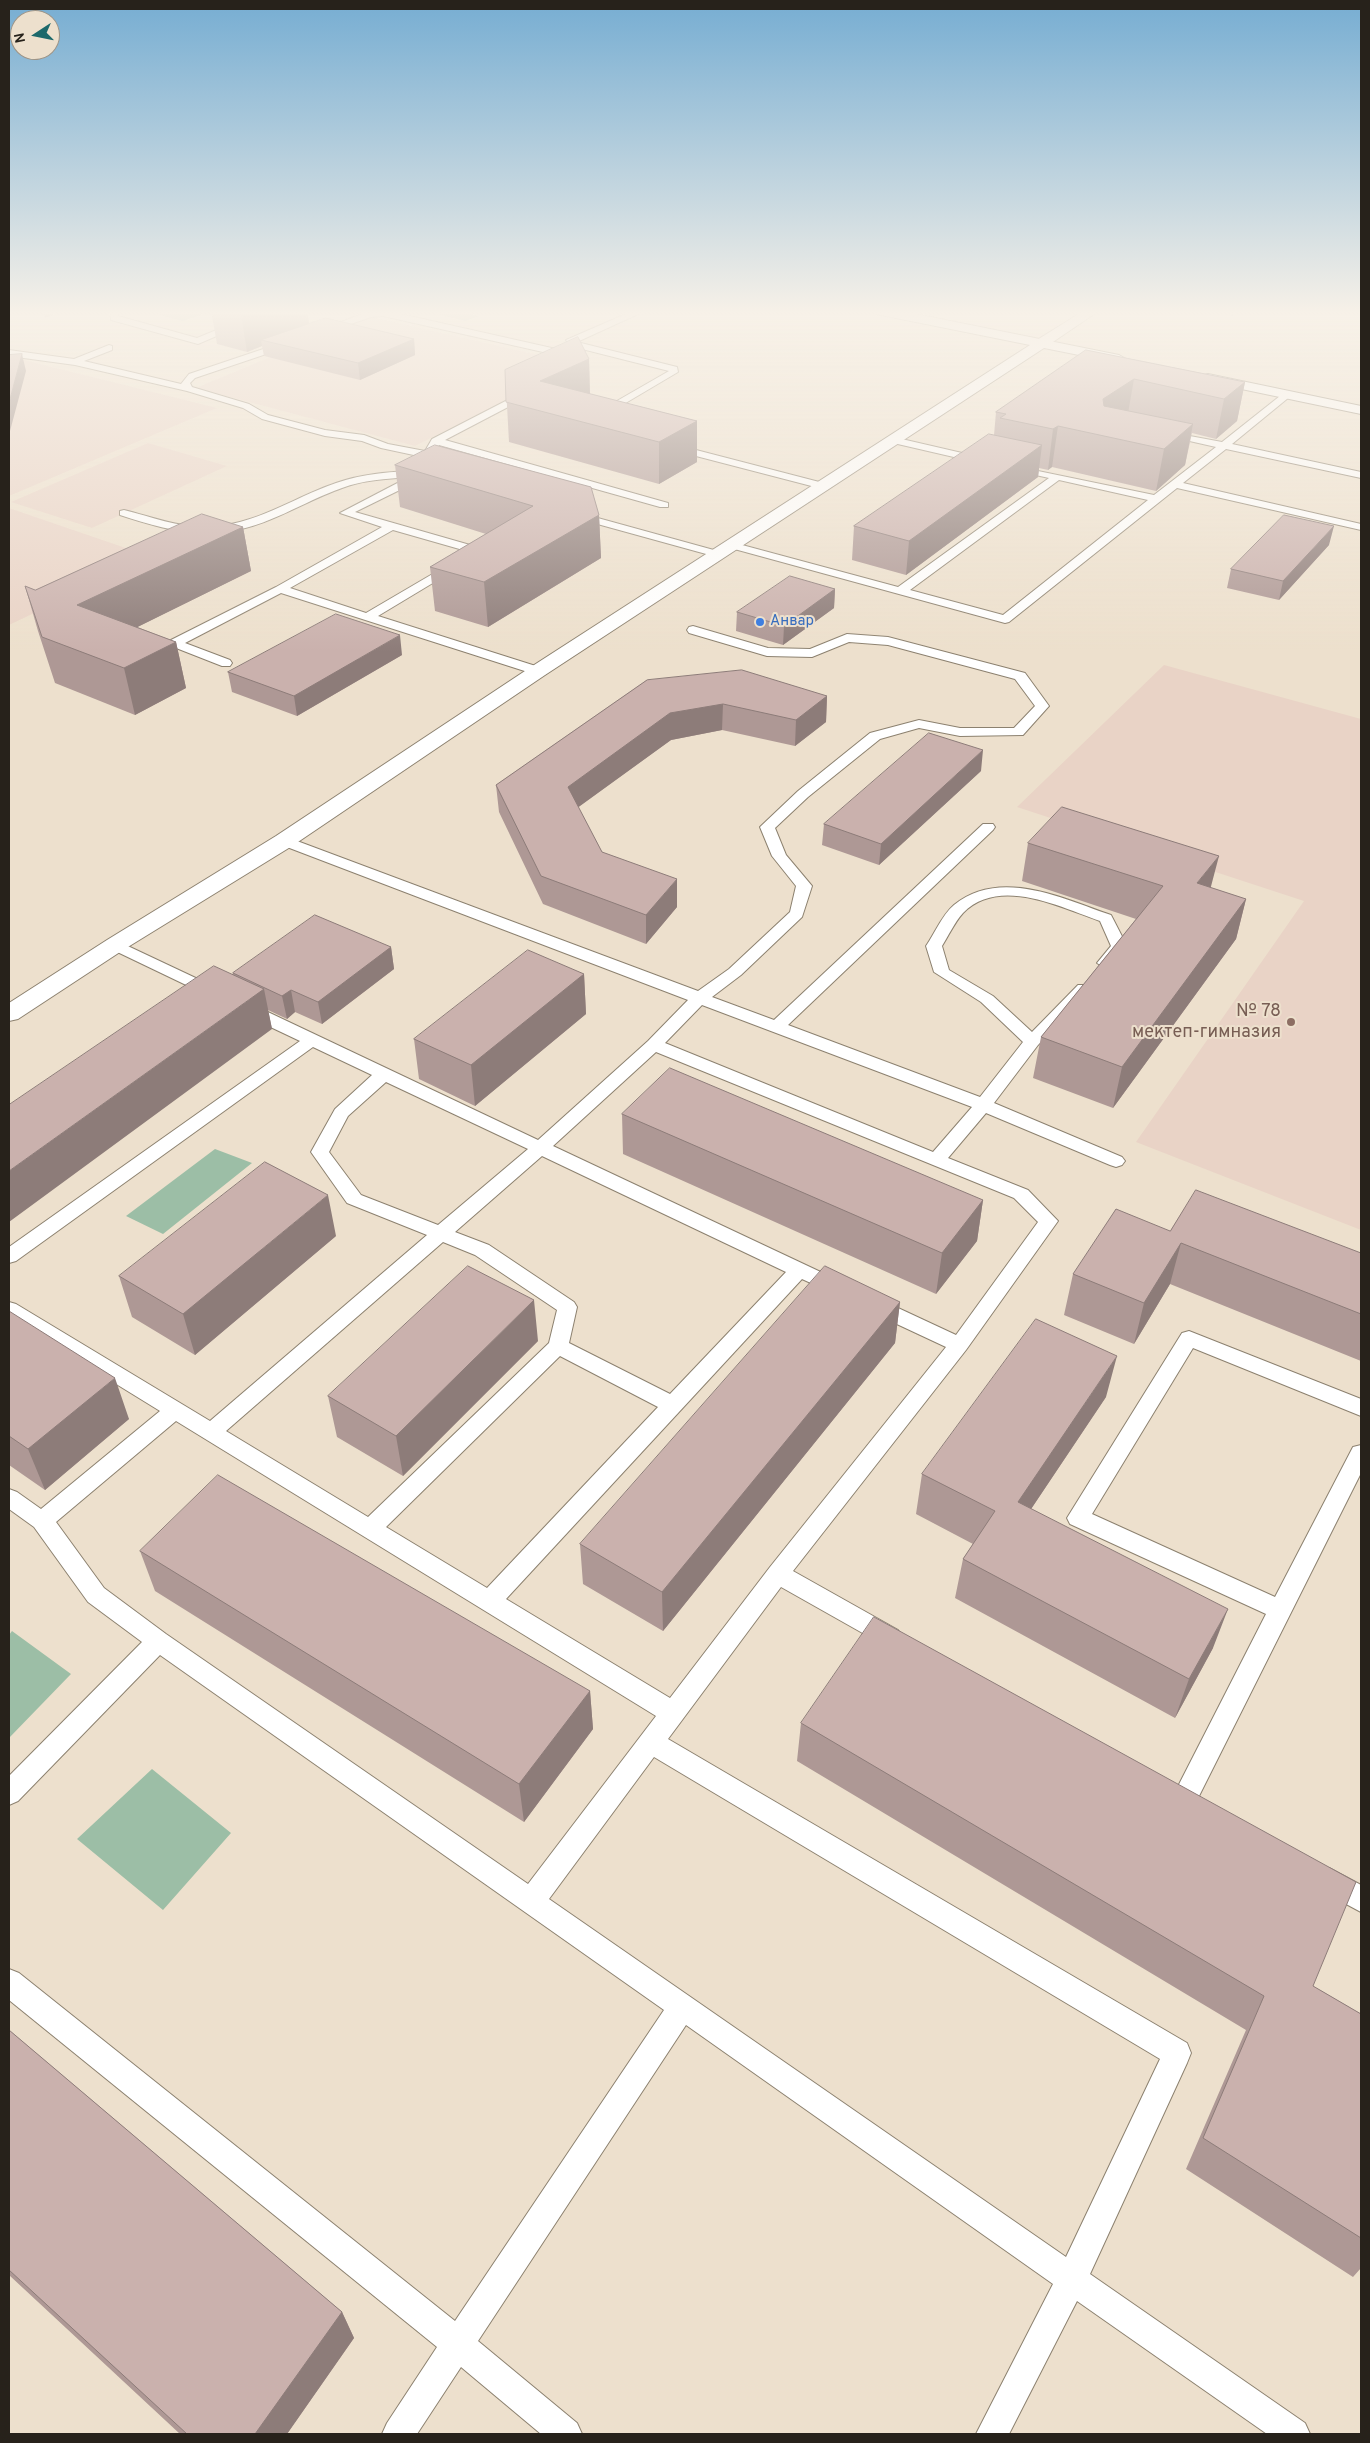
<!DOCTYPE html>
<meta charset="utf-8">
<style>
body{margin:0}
#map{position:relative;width:1370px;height:2443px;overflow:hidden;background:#ede0cd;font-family:Overpass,sans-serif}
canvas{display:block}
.frame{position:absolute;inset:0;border:10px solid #27221b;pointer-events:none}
.north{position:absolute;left:10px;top:10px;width:50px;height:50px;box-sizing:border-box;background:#ede0cd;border:1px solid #9e9486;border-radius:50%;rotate:259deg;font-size:14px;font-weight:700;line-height:20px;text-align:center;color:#27221b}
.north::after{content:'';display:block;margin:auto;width:18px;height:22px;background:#1c696b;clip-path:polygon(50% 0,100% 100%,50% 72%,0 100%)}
</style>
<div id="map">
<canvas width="1370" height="2443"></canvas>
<div class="frame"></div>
<div class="north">N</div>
</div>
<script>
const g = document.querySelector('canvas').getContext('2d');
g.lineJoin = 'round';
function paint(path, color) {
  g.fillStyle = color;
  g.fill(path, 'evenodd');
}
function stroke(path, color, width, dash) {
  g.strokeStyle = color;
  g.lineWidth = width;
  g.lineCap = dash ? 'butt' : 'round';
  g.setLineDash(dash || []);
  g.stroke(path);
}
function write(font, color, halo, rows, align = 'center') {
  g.font = font + ' Overpass,sans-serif';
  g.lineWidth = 4;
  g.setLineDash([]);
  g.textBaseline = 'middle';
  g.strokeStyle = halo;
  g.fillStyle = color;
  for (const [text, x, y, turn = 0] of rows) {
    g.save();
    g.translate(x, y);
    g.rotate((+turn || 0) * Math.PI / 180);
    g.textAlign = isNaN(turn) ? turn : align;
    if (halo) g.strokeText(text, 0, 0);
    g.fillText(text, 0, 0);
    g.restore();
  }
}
const education = new Path2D(`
 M368,316L578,364L415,446L196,388Z
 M9,358L20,359L217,408L9,496Z
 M148,443L227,466L92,528L11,502Z
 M9,508L152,557L9,625Z
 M1164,665L1361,719V1230L1136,1142L1304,901L1017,807Z`);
const green = new Path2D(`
 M168,310H188L203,314L183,321L157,314Z
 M434,310H455L479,316L465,321L429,312Z
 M215,1149L252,1163L163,1234L126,1216Z
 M12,1631L71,1674L9,1738V1635Z
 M152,1769L231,1833L163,1910L77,1839Z`);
const lane = new Path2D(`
 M110,310H118V316L197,338L265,310H277L198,344L111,320Z
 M383,310L574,353L579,356L574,359L383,316L371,317L322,334L318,331L367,312Z
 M635,310H647L577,342L677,367L678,372L602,417H596V413L669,371L570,346L566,340Z
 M287,341L292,344L290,346L195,378L190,383L192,387L249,404L268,415L325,430L364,435L388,444L425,451L432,439L525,391H531V395L445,440L668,503V507H660L439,445L433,455L432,475L423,476L422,479L355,512L484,549L486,551L378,616L542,668L544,671L542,674H534L281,593L185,643L230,660L232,663L230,666H222L171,646L169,643L171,640L276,587L382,527L340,513L409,477C386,479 363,480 342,488C302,502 268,527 225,532C189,537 154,526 120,515V511L124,510C152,517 177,527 206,527C255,526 292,498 336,483C364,473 393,472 423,470V457L381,448L362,441L325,436L262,419L243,408L187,391L75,365L9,356V350L74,359L109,345L112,346V350L84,361L181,384L189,374ZM393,530L470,552L366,613L290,588Z
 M1285,392L1293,394L1232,444L1361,472V478L1226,449L1183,483L1361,524V530L1177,488L1009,622L1005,623L727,547L725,545L731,542L898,587L1049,478L1009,469V465L1154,495L1216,447L1163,435V431L1222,442ZM1059,480L1148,500L1003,615L910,590Z
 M893,437L988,459L989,461L984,464L889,442L888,440Z
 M673,444L827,484L828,486L823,489L669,449V445Z
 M576,512L721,552L723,554L717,557L572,517V513Z
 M693,626L768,648L810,649L847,634L888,637L1025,673L1049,706L1023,735L960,736L919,728L880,739L808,797L775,828L786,855L812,886L802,917L741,975L712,997L774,1020L983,824H993L995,827L993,830L788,1025L980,1097L1023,1042L981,1002L934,972L926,946C935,933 942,915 954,905C1000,867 1064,899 1111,915L1127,946L1111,966L1105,968L1097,963L1111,946L1100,921C1060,907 999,876 963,913C954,923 949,935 942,946L949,970L993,996L1032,1032L1078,985H1090L1092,988L1090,991L1038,1045L994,1103L1122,1157L1125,1161L1122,1165L1116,1167L1110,1165L986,1113L948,1158L1028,1190L1058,1221L966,1350L793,1571L898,1630L902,1637L898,1644L890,1647L882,1644L781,1587L668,1739L1187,2043L1191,2053L1187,2063L1090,2274L1305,2423L1310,2434H1267L1077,2301L1009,2434H976L1053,2284L686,2025L478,2341L577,2423L582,2434H541L461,2367L417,2434H382L387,2423L437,2347L9,2000V1969L19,1973L455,2321L664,2010L160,1655L18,1801L9,1805V1776L142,1642L88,1602L34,1527L9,1509V1489L17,1492L41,1509L160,1411L9,1318V1302L16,1304L210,1421L427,1235L347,1203L311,1152L335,1109L372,1075L313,1047L16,1261L9,1263V1247L300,1041L241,1013L239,1009L241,1005H253L538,1140L648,1041L688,1000L279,844L277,841L279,838H289L698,991L729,969L790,912L796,886L772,856L760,827L798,791L870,733L919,720L960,728H1014L1035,706L1015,679L888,645L849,642L812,657L767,656L689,633L687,630L689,627ZM702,1005L972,1107L933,1152L665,1043ZM656,1052L1014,1198L1038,1222L956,1335L883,1301L876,1299L869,1301L866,1306L869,1311L946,1347L770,1567L670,1698L506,1599L802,1279L837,1295L844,1293L847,1288L844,1283L553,1146ZM386,1082L528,1149L438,1225L361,1195L329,1152L348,1116ZM542,1156L786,1272L670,1394L569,1343L577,1307L574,1302L489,1245L455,1232ZM443,1242L475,1255L557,1310L549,1343L368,1517L226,1431ZM560,1356L658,1407L487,1588L386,1527ZM176,1421L656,1716L528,1884L166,1634L104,1588L56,1522ZM654,1757L1160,2059L1066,2257L549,1899Z
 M115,940L219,989L221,992L213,997L207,995L109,948L107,945Z
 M1189,1331L1361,1399V1416L1193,1348L1092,1514L1275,1597L1353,1447L1361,1445V1473L1193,1808L1184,1812L1175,1808L1171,1800L1266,1614L1070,1524L1067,1518L1182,1333Z
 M1329,1868L1361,1885V1912L1320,1890L1316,1881L1320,1872Z`);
const street = new Path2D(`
 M1085,310H1100L1047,346H1037L1035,343L1037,340Z`);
const secondary = new Path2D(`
 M870,310H896L1119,355L1126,359L1119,363L1044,348L545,675L292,846L123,950L18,1019L9,1021V1003L107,940L276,836L531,667L1030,345L876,314Z
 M1208,374L1361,406V414L1203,381L1201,378L1203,375Z`);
const wall = new Path2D(`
 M211,310H307L309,324L414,339L415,355L360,380L264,356L262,346L247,352L217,344Z
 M1228,310H1240L1232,316Z
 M1086,350L1245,382L1237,421L1216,439L1192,433L1185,465L1156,491L1052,467L1048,470L1039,468L1038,477L906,575L852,560L854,526L994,435L996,412Z
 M589,359L590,394L697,421V462L659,484L509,442L505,370Z
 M395,465L599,515L601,558L488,627L435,611L430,567L486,534L400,507Z
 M243,527L251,571L137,627L176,642L186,688L135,715L55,683L38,631L25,586L35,590Z
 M1329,545L1279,600L1227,588L1231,569Z
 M835,589L834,608L783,645L736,631L737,612Z
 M402,655L297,716L232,692L228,672Z
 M647,680L827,696L826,722L795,746L722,730L671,740L578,807L602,852L677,907L646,944L543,904L499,812L496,785Z
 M981,771L879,865L822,845L824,824Z
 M1028,843L1211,888L1246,899L1236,939L1113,1108L1033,1078L1041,1037L1136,919L1022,881Z
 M391,947L394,969L322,1024L295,1012L287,1019L268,1010L272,1029L233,975V973Z
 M584,974L586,1014L475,1106L419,1079L414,1039Z
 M622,1114L983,1200L977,1241L936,1294L623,1154Z
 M1170,1231L1361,1253V1361L1170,1284L1134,1344L1064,1315L1073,1274Z
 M336,1236L195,1355L132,1317L119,1276Z
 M900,1302L895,1343L663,1631L583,1584L580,1544Z
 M9,1311L129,1419L45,1490L9,1465Z
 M538,1341L403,1476L337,1437L328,1396Z
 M1106,1397L1031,1509L1213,1648L1175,1718L955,1598L963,1559L973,1544L916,1514L922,1474Z
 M140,1551L590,1691L593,1729L524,1822L155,1591Z
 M801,1723L1313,1986L1361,2014V2268L1353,2277L1186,2169L1246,2030L797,1761Z
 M9,2030L342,2312L354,2338L287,2434H180L9,2275Z`);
const shadedWall = new Path2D(`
 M43,310H64L45,318Z
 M253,310H307L310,330L261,340L262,346L247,352L241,314Z
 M1233,310H1240L1232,316Z
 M414,339L415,355L360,380L358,363Z
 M22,354L26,371L10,431L9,425V403Z
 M589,359L590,398L540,381Z
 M1134,379L1127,419L1103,436V399Z
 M1245,382L1237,421L1216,439L1224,399Z
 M697,421V462L659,484V442Z
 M1193,424L1185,465L1156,491L1164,449Z
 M1058,426L1052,467L1048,470L1053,429Z
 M1042,445L1038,477L906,575L909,541Z
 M599,515L601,558L488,627L484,582Z
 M1334,526L1329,545L1279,600L1283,581Z
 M243,527L251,571L89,651L77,605Z
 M835,589L834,608L783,645L784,626Z
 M400,635L402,655L297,716L294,696Z
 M176,642L186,688L135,715L124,668Z
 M827,696L826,722L795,746L796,720Z
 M723,704L722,730L671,740L569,814L568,787L670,713Z
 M983,750L981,771L879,865L881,844Z
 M1219,856L1209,894L1197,883Z
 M677,879V907L646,944V915Z
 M1246,899L1236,939L1113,1108L1122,1067Z
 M391,947L394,969L322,1024L318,1002Z
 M584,974L586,1014L475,1106L471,1065Z
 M264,989L272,1029L9,1222V1171Z
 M291,990L295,1012L287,1019L282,996Z
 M328,1195L336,1236L195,1355L183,1314Z
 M983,1200L977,1241L936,1294L942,1253Z
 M1181,1243L1170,1284L1134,1344L1144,1303Z
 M534,1300L538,1341L403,1476L396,1436Z
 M900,1302L895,1343L663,1631L662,1592Z
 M1117,1356L1106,1397L1009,1542L1018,1502Z
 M115,1378L129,1419L45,1490L28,1449Z
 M1228,1609L1213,1648L1175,1718L1189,1679Z
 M590,1691L593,1729L524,1822L519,1784Z
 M342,2312L354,2338L287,2434H255Z`);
const building = new Path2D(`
 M224,310H253L241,314Z
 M326,318L414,339L358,363L261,340Z
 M578,337L589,359L540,381L697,421L659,442L506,402L505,370Z
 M1086,350L1245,382L1224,399L1134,379L1103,399L1104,406L1193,424L1164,449L1058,426L1053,429L1000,418L1006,414L996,412Z
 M22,354L9,403V355Z
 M989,434L1042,445L909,541L854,526Z
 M435,445L591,487L599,515L484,582L430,567L533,506L395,465Z
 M202,514L243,527L77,605L176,642L124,668L42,637L25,586L35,590Z
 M1284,515L1334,526L1283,581L1231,569Z
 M790,576L835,589L784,626L737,612Z
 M336,614L400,635L294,696L228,672Z
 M742,670L827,696L796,720L723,704L670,713L568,787L602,852L677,879L646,915L541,876L496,785L647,680Z
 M929,733L983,750L881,844L824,824Z
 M1062,807L1219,856L1197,883L1246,899L1122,1067L1041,1037L1163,886L1028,843Z
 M315,915L391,947L318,1002L291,990L282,996L233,973Z
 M528,950L584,974L471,1065L414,1039Z
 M214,966L264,989L9,1171V1105Z
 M670,1068L983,1200L942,1253L622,1114Z
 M265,1162L328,1195L183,1314L119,1276Z
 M1196,1190L1361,1253V1314L1181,1243L1144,1303L1073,1274L1116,1209L1170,1231Z
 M468,1266L534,1300L396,1436L328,1396Z
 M825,1266L900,1302L662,1592L580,1544Z
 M9,1311L115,1378L28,1449L9,1436Z
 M1036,1319L1117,1356L1018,1502L1228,1609L1189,1679L963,1559L995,1511L922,1474Z
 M218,1475L590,1691L519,1784L140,1551Z
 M874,1617L1356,1882L1313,1986L1361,2014V2238L1203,2138L1264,1996L801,1723Z
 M9,2030L342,2312L255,2434H187L9,2270Z`);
const markers = [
 [760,622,5,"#3f7fe0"],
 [1291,1022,5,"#8d6e63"]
];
const farShopnames = [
 ["Анвар",770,622]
];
const educationNames = [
 ["№ 78",1281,1012],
 ["мектеп-гимназия",1281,1033]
];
paint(education, '#e9d3c6');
paint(green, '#9cbea6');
stroke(lane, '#8c816f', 2);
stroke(street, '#8c816f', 2);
stroke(secondary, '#8c816f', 2);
paint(lane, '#fff');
paint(street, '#fff');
paint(secondary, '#fff');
paint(wall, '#ae9895');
paint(shadedWall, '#8d7c79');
paint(building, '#cab1ad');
stroke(building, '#8d7c79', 1);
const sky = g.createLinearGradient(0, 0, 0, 652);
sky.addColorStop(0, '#76add2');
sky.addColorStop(0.48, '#f7f1e8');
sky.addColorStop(1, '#f7f1e800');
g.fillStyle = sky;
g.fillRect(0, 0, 1370, 652);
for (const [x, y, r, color] of markers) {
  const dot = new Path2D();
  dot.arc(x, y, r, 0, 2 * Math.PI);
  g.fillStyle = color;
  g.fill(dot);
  stroke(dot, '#ede0cd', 2);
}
write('15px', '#366cbe', '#ede0cd', farShopnames, 'left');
write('18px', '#785e54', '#ede0cd', educationNames, 'right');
</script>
